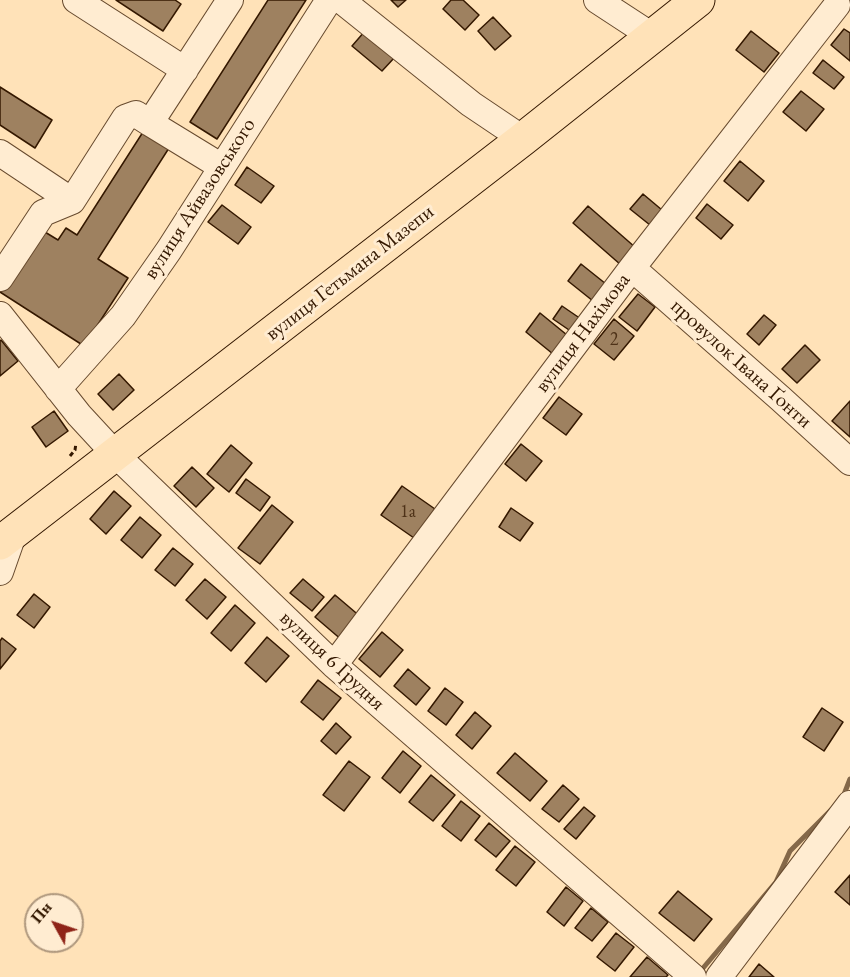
<!DOCTYPE html>
<meta charset="utf-8">
<style>
body{margin:0}
#map{position:relative;width:850px;height:977px;overflow:hidden;background:#ffe2b8;font-family:"EB Garamond",serif}
canvas{display:block}
.north{position:absolute;left:24px;top:893px;width:60px;height:60px;box-sizing:border-box;background:#ffecd1;border:2px solid #ae977d;border-radius:50%;rotate:310deg;font-size:16px;font-weight:700;line-height:24px;text-align:center;color:#341800}
.north::after{content:'';display:block;margin:auto;width:21px;height:27px;background:#8f2418;clip-path:polygon(50% 0,100% 100%,50% 72%,0 100%)}
</style>
<div id="map">
<canvas width="850" height="977"></canvas>
<div class="north">Пн</div>
</div>
<script>
const g = document.querySelector('canvas').getContext('2d');
g.lineJoin = 'round';
function stroke(path, color, width, dash) {
  g.strokeStyle = color;
  g.lineWidth = width;
  g.lineCap = dash ? 'butt' : 'round';
  g.setLineDash(dash || []);
  g.stroke(path);
}
function paint(path, color) {
  g.fillStyle = color;
  g.fill(path, 'evenodd');
}
function write(font, color, halo, rows, align = 'center') {
  g.font = font + ' "EB Garamond",serif';
  g.lineWidth = 6;
  g.setLineDash([]);
  g.textBaseline = 'middle';
  g.strokeStyle = halo;
  g.fillStyle = color;
  for (const [text, x, y, turn = 0] of rows) {
    g.save();
    g.translate(x, y);
    g.rotate((+turn || 0) * Math.PI / 180);
    g.textAlign = isNaN(turn) ? turn : align;
    if (halo) g.strokeText(text, 0, 0);
    g.fillText(text, 0, 0);
    g.restore();
  }
}
const stream = new Path2D(`
 M843,797L850,779
 M698,974L776,882L790,851L831,810`);
const building = new Path2D(`
 M116,0H175L181,4L163,31Z
 M268,0H306L217,139L190,122Z
 M391,0H406L398,7Z
 M451,0H463L479,15L465,30L443,9Z
 M493,17L511,36L495,50L478,31Z
 M844,29L850,33V61L831,45Z
 M365,31L395,57L382,71L352,46Z
 M751,31L779,53L764,72L736,50Z
 M823,60L844,77L834,89L813,73Z
 M0,87L52,120L35,148L0,125Z
 M801,91L824,109L806,131L783,112Z
 M143,132L169,148L98,259L128,278L84,346L0,292L40,229L58,240L66,228L77,235Z
 M740,161L764,181L748,201L724,181Z
 M247,167L274,186L261,203L235,185Z
 M643,194L662,210L650,225L630,209Z
 M707,204L733,225L721,239L696,218Z
 M222,205L251,227L238,244L208,222Z
 M588,206L636,248L621,265L573,223Z
 M581,264L606,284L593,301L568,281Z
 M638,294L655,307L637,331L619,317Z
 M562,306L581,319L572,332L553,319Z
 M540,313L567,335L553,354L526,332Z
 M764,315L776,325L759,345L747,334Z
 M614,319L634,336L614,360L594,344Z
 M1,340L18,361L0,376V341Z
 M805,345L820,360L797,383L782,369Z
 M119,374L134,390L113,410L98,394Z
 M559,397L582,414L566,435L543,418Z
 M850,401V437L832,421Z
 M54,411L68,431L46,447L32,427Z
 M521,444L542,461L526,481L505,464Z
 M231,445L252,463L229,492L207,474Z
 M192,467L214,488L196,507L174,486Z
 M246,479L270,497L260,511L236,493Z
 M402,486L435,509L414,538L381,515Z
 M114,491L131,506L106,534L90,519Z
 M272,505L293,522L260,564L238,548Z
 M511,508L533,523L520,541L499,527Z
 M140,517L161,535L142,558L121,540Z
 M173,548L193,564L175,586L155,570Z
 M205,579L226,597L207,619L186,600Z
 M303,579L324,597L312,611L290,593Z
 M34,594L50,607L34,628L17,615Z
 M335,595L362,618L343,641L315,617Z
 M235,605L255,623L231,651L211,633Z
 M382,632L403,650L380,677L359,659Z
 M267,637L289,656L266,682L245,663Z
 M2,638L16,649L0,669V641Z
 M408,669L430,688L416,705L394,686Z
 M318,680L341,698L323,720L301,702Z
 M445,688L463,702L446,725L428,711Z
 M822,708L843,722L824,751L803,737Z
 M475,712L491,726L472,749L456,735Z
 M336,723L351,737L336,754L321,741Z
 M403,751L421,766L400,793L382,778Z
 M515,753L547,781L530,801L497,773Z
 M349,761L370,777L344,811L323,795Z
 M431,775L455,795L433,821L409,802Z
 M563,785L579,799L559,822L542,809Z
 M461,801L480,816L461,841L442,826Z
 M584,807L595,816L576,839L564,829Z
 M489,823L510,841L496,857L475,840Z
 M515,846L535,862L516,886L496,870Z
 M850,875V905L835,892Z
 M566,887L583,901L564,926L547,912Z
 M678,891L712,919L694,941L659,913Z
 M591,908L608,922L592,941L575,928Z
 M616,933L634,947L615,971L597,957Z
 M647,957L668,975L666,977H630Z
 M759,964L774,977H749Z`);
const path = new Path2D(`
 M70,456L75,450L76,443`);
const minor = new Path2D(`
 M76,0L185,70
 M341,0L471,104L523,139
 M597,0L652,36
 M150,123L222,167
 M0,153L72,201
 M632,268L781,399L850,462
 M0,278L43,213L72,201L125,118L136,114L150,123L230,0
 M0,315L79,415L115,454L334,665L693,977
 M58,389L123,316L169,250L329,0
 M0,572L14,532
 M334,665L632,268L837,5
 M719,977L850,804`);
const highway = new Path2D(`
 M0,543L523,139L698,0`);
const numberNames = [
 ["2",614,340],
 ["1а",408,512]
];
const streetNames = [
 ["вулиця Айвазовського",200,199,-57],
 ["вулиця Гетьмана Мазепи",350,273,-38],
 ["вулиця Нахімова",583,333,-53],
 ["провулок Івана Ґонти",741,364,42],
 ["вулиця 6 Грудня",332,661,43]
];
stroke(stream, '#846849', 5);
paint(building, '#9e8160');
stroke(building, '#341800', 1.5);
stroke(minor, '#674a2e', 28);
stroke(highway, '#341800', 35);
stroke(path, '#341800', 3, [4.5, 3]);
stroke(minor, '#ffecd1', 26);
stroke(highway, '#ffe2b8', 33);
write('18px', '#4e3218', null, numberNames);
write('21px', '#341800', '#ffecd1', streetNames);
</script>
